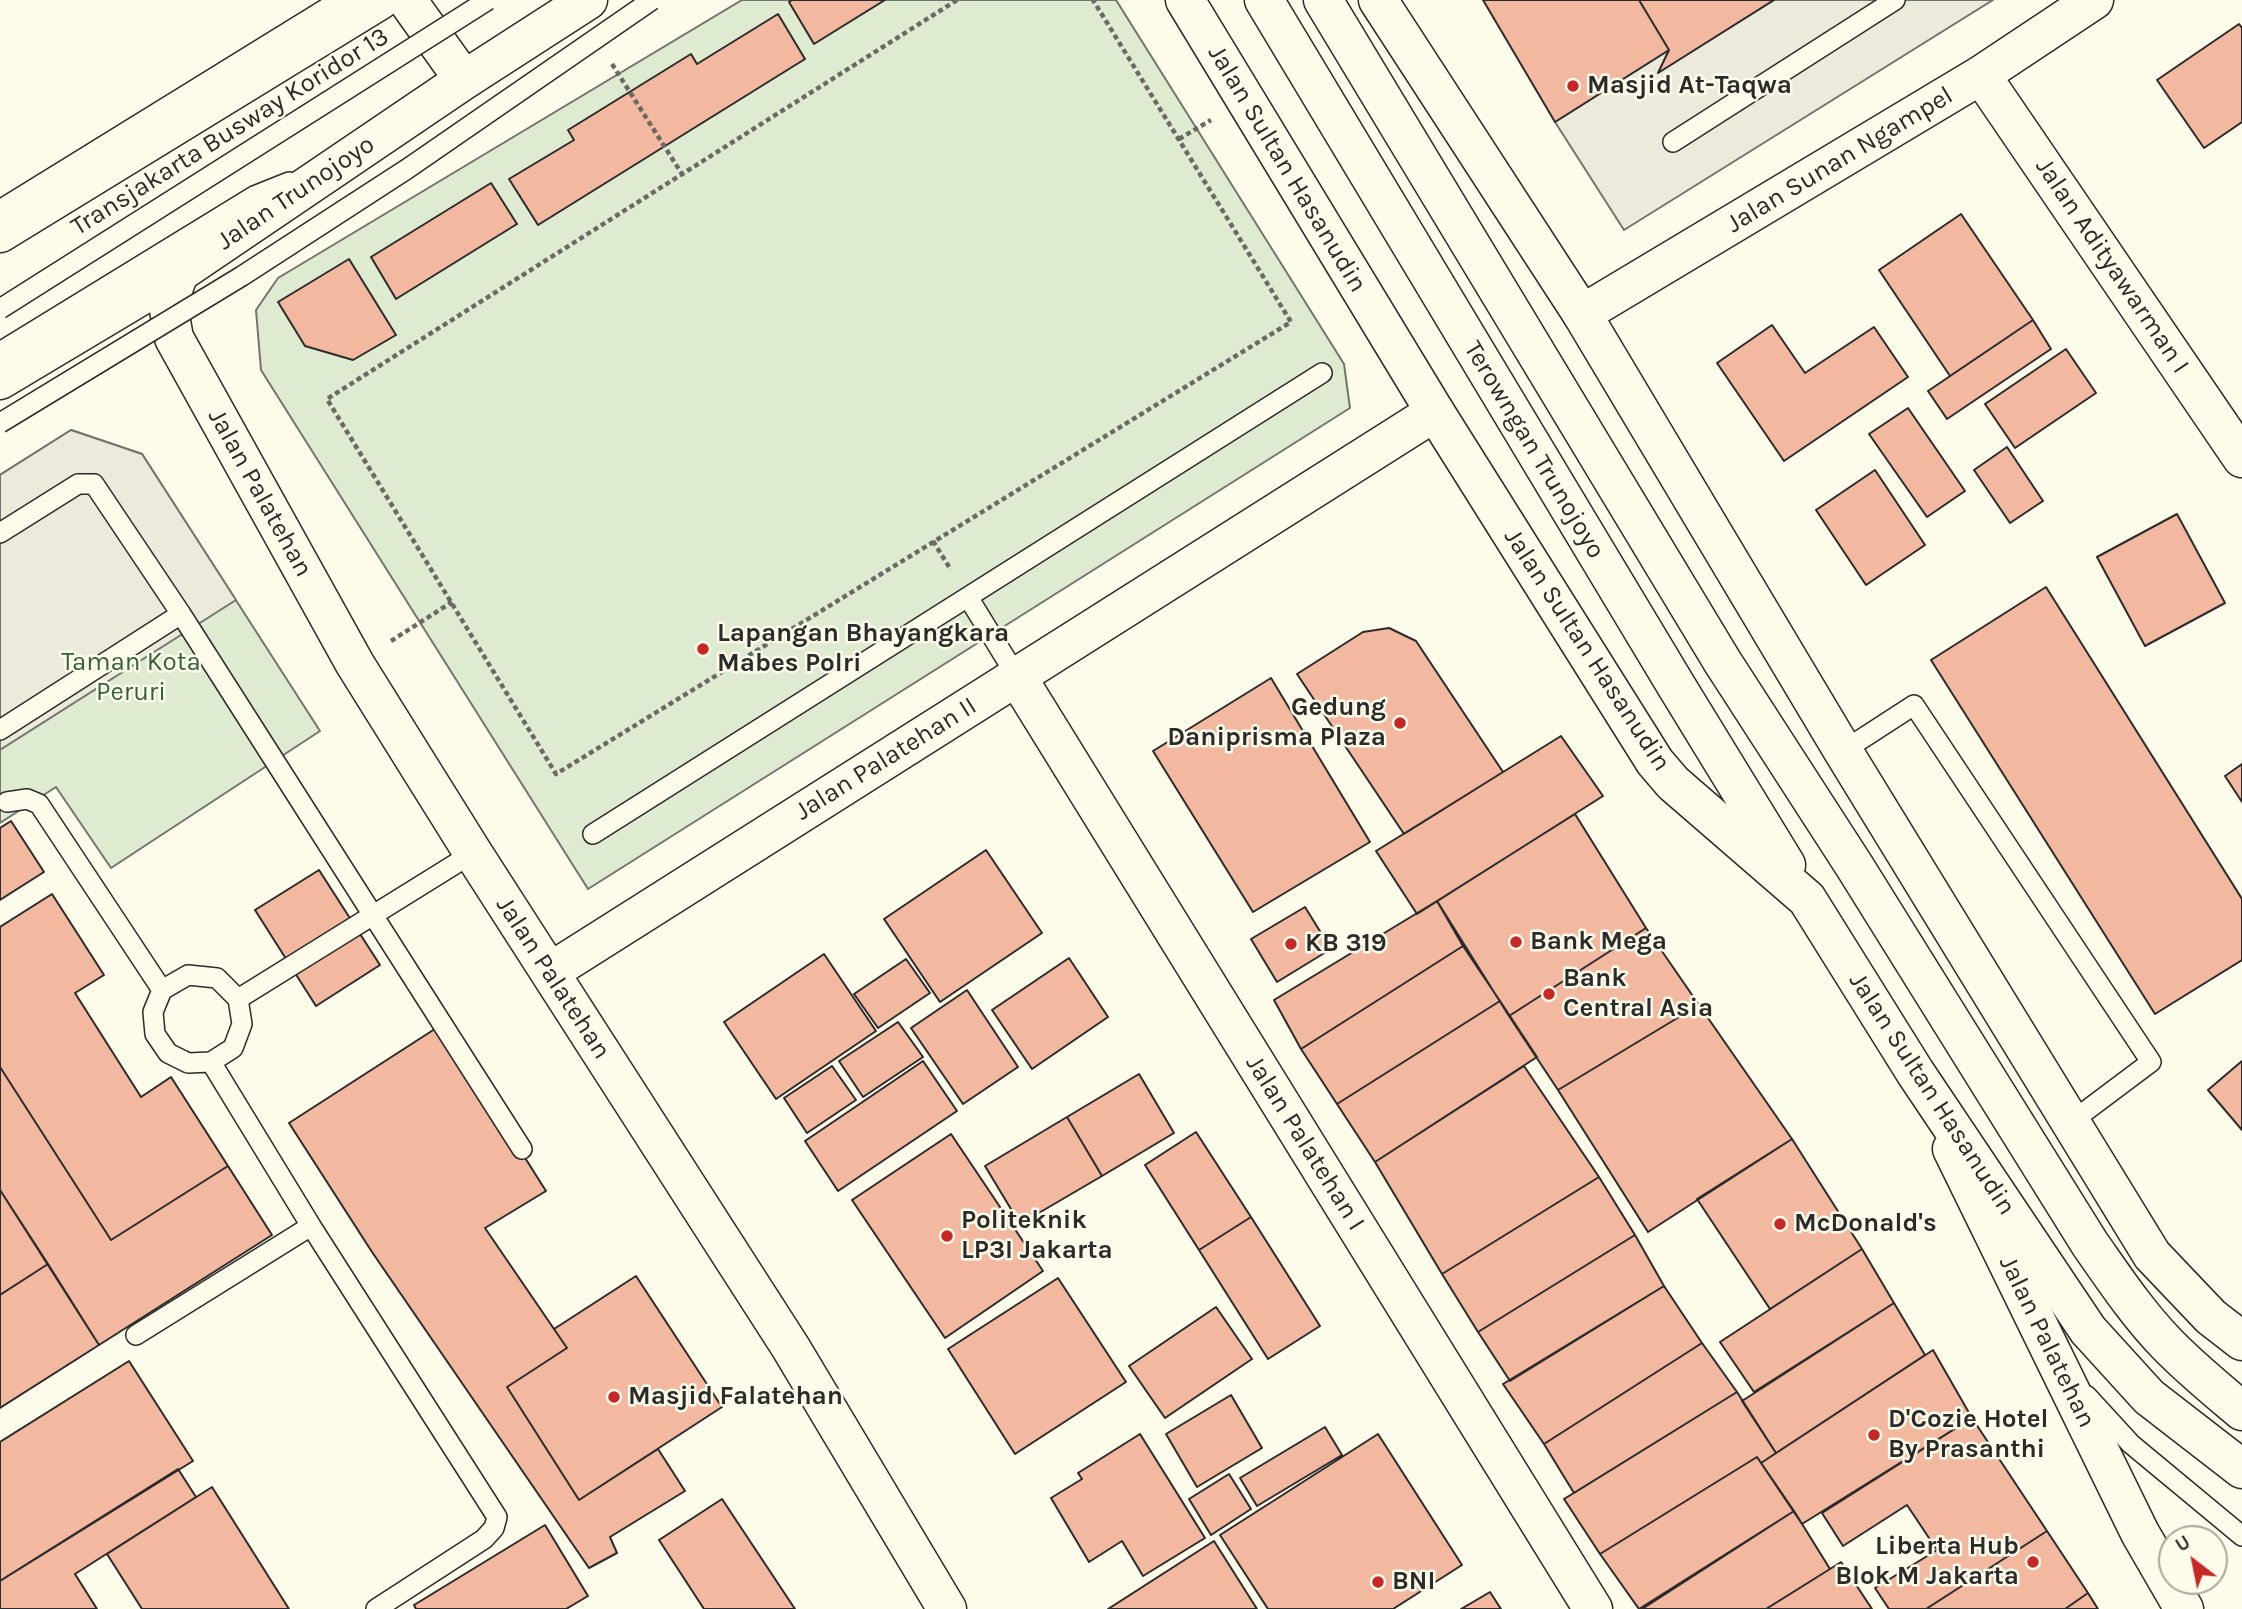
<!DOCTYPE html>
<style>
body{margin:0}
#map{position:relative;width:2242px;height:1609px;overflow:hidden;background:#fdfbea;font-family:Karla,sans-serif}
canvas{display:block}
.north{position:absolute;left:2158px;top:1525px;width:70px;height:70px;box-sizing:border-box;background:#fdfbea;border:2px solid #a9a89e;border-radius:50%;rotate:328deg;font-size:19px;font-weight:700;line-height:28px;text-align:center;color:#2b2b2b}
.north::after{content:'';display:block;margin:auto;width:24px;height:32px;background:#c62828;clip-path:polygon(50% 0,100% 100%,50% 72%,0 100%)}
</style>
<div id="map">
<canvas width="2242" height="1609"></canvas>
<div class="north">U</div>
</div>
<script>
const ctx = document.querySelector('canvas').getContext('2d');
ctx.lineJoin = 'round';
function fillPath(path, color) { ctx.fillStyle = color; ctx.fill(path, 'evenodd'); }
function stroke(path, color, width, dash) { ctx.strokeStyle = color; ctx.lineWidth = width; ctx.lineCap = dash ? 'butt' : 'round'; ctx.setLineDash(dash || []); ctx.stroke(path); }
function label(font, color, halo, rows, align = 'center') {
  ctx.font = font + ' Karla,sans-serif'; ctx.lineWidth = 5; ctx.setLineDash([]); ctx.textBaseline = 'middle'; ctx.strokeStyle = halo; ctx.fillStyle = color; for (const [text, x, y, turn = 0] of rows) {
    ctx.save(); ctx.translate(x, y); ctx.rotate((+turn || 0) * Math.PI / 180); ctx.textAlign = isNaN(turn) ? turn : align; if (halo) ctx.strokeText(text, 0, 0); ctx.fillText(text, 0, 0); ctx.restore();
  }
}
const green = new Path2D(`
 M742,0H1116L1344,364L1350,408L588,889L261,370L256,310L278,278Z
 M71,430L142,454L320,731L111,868L56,787L0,823V475Z`);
const parking = new Path2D(`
 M1774,0H1993L1624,230L1555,122L1669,50L1659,72Z
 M71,430L142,454L236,600L0,750V475Z`);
const building = new Path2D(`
 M792,0H885L814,44L789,2Z
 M1483,0H1639L1669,50L1555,122Z
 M1639,0H1774L1658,73L1669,50Z
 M778,14L805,59L538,225L509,179L574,140L568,130L691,54L697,64Z
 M2239,24L2242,28V122L2204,148L2157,80Z
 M491,183L517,224L396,299L371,257Z
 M1961,214L2033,320L1950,376L1879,270Z
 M349,259L396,335L353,360L305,346L278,302Z
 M2033,320L2051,349L1947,419L1928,391Z
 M1772,325L1805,373L1874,327L1908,377L1784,461L1717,363Z
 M2066,349L2096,393L2015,448L1985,404Z
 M1908,408L1965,491L1927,517L1869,434Z
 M2007,447L2043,501L2010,523L1974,470Z
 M1875,470L1925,545L1866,585L1816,510Z
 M2177,514L2225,603L2145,646L2097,557Z
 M2046,587L2242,899V960L2155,1014L1931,660Z
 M1389,628L1416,641L1503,772L1404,834L1297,674L1363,632Z
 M1271,678L1370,842L1253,912L1153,751Z
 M1561,736L1603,796L1417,914L1376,851Z
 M2242,764V802L2225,776Z
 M1575,814L1646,928L1509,1016L1437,901Z
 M11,821L44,872L0,900V828Z
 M986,850L1042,933L940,1002L884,919Z
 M319,870L380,965L316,1006L255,910Z
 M52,894L104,975L75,993L141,1097L171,1077L228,1166L111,1240L0,1067V927Z
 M1437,901L1463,946L1301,1049L1274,1000Z
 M1305,907L1331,949L1277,982L1251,939Z
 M1646,928L1699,1005L1558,1090L1509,1016Z
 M1463,946L1500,1001L1337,1104L1301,1049Z
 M824,954L876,1031L776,1099L724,1022Z
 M1069,958L1108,1017L1032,1069L992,1010Z
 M906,959L930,993L878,1028L854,994Z
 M967,990L1018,1067L963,1104L911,1028Z
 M1500,1001L1537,1057L1375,1162L1337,1104Z
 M1699,1005L1792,1139L1648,1232L1558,1090Z
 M898,1022L923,1057L863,1097L839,1061Z
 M441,1025L546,1191L485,1228L567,1348L507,1387L579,1500L658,1449L685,1491L610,1537L617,1553L589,1568L372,1252L289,1123Z
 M923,1061L957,1111L838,1191L805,1141Z
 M2242,1061V1130L2208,1090Z
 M832,1066L856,1100L807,1133L784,1098Z
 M1524,1066L1599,1177L1442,1274L1375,1162Z
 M0,1067L111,1240L228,1166L272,1235L99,1345L0,1190Z
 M1139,1074L1174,1133L1102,1176L1067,1117Z
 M1067,1117L1102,1176L1020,1224L985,1166Z
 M1196,1132L1251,1217L1199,1250L1145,1165Z
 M951,1134L1043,1271L945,1338L852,1200Z
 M1792,1139L1862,1249L1770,1309L1697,1199Z
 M1599,1177L1635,1235L1478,1332L1442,1274Z
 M0,1190L48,1264L0,1295Z
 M1251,1217L1320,1326L1268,1359L1199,1250Z
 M1635,1235L1664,1286L1510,1381L1478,1332Z
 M1862,1249L1894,1303L1754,1392L1720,1342Z
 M48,1264L99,1345L0,1408V1295Z
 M636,1276L722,1407L579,1500L507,1387L567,1348L554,1329Z
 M1058,1278L1126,1382L1015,1454L948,1349Z
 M1664,1286L1702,1343L1544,1444L1503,1384Z
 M1894,1303L1925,1355L1776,1453L1742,1401Z
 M1216,1307L1252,1359L1165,1418L1129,1366Z
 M1702,1343L1737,1392L1574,1493L1544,1444Z
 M1933,1350L1972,1418L1802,1524L1761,1463Z
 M129,1361L193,1461L0,1581V1442Z
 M1737,1392L1776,1453L1761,1463L1757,1457L1600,1554L1564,1499Z
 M1231,1395L1262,1448L1197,1487L1166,1434Z
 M1972,1418L2047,1531L1926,1609H1889L1875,1588L1937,1550L1907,1505L1843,1546L1822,1513Z
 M1325,1427L1342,1455L1257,1506L1240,1478Z
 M1140,1434L1205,1538L1143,1576L1122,1541L1089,1562L1051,1498L1082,1479L1078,1473Z
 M1378,1434L1462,1565L1393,1609H1268L1220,1535Z
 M1757,1457L1794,1511L1639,1609L1600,1554Z
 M178,1469L196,1497L75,1574L97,1609H0V1581Z
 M1229,1474L1251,1509L1211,1535L1189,1499Z
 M212,1487L289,1609H142L107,1554Z
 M722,1499L795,1609H704L659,1540Z
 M1794,1511L1830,1569L1766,1609H1642Z
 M545,1525L588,1596L566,1609H416L414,1605Z
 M2047,1531L2088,1593L2065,1609H1926Z
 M1214,1541L1257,1609H1108Z
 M1841,1562L1872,1609H1766L1830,1569Z
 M1490,1592L1501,1609H1461Z
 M2088,1593L2098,1609H2065Z`);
const path = new Path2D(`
 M957,0L327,399L556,774L1291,322L1093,0
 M612,64L682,174
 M1179,139L1211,120
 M933,541L951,570
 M391,641L452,602`);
const lane = new Path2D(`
 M1673,142L1895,0
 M0,210L340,0
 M0,352L254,196L289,182
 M0,533L78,484H94L181,614L522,1149
 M968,597L1017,677
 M0,730L181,614
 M1843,751L1914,705L2151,1062L2071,1122
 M7,802L27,799L39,804L162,990
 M593,834L1322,373
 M188,975L217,978L238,999L242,1024L233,1048L211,1062L188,1063L168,1053L155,1034L153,1012L162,990Z
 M238,999L473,853
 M311,1226L497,1517L494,1528L484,1539L376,1609
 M136,1335L311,1226L211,1062
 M2087,1396L2131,1444L2242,1536`);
const street = new Path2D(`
 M1981,75L2242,458
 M179,273L168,304L174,338L355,664L473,853L791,1348L947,1609
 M1582,314L1981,75L2094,0
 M1017,677L1593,1609
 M550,972L1435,412
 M1952,1149L2140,1533L2184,1609`);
const primary = new Path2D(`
 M407,0L464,80
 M1185,0L1435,412L1655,762L1673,783L1807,899L1915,1072L2088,1330L2149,1397L2242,1469
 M1264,0L1677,687L1786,865
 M1323,0L1722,661L1855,867L2090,1244C2114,1278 2137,1313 2166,1343C2189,1367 2216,1389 2242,1411
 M1378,0L1582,314L1843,751L2152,1255L2211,1317L2242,1341
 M0,233L380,0
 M0,380L179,273L464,80L588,0`);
const laneBridge = new Path2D(`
 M0,309L488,0
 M0,423L242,276L407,169L652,0`);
const markers = [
 [1573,86,7,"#c62828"],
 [703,649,7,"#c62828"],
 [1400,723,7,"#c62828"],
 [1516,942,7,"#c62828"],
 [1291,944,7,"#c62828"],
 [1549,994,7,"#c62828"],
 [1780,1224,7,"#c62828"],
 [947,1236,7,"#c62828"],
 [614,1397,7,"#c62828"],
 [1874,1435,7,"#c62828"],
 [2033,1562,7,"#c62828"],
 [1378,1582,7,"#c62828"]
];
const poiNames = [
 ["Masjid At-Taqwa",1587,86],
 ["Lapangan Bhayangkara",717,634],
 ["Mabes Polri",717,664],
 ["Gedung",1386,708,"right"],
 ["Daniprisma Plaza",1386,738,"right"],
 ["Bank Mega",1530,942],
 ["KB 319",1305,944],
 ["Bank",1563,979],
 ["Central Asia",1563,1009],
 ["Politeknik",961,1221],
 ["LP3I Jakarta",961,1251],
 ["McDonald's",1794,1224],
 ["Masjid Falatehan",628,1397],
 ["D'Cozie Hotel",1888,1420],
 ["By Prasanthi",1888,1450],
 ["Liberta Hub",2019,1547,"right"],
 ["Blok M Jakarta",2019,1577,"right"],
 ["BNI",1392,1582]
];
const streetNames = [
 ["Transjakarta Busway Koridor 13",230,132,-32],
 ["Jalan Sunan Ngampel",1840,160,-31],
 ["Jalan Sultan Hasanudin",1287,169,59],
 ["Jalan Trunojoyo",296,193,-34],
 ["Jalan Adityawarman I",2112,266,56],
 ["Terowngan Trunojoyo",1534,450,59],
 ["Jalan Palatehan",260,493,61],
 ["Jalan Sultan Hasanudin",1587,650,57],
 ["Jalan Palatehan II",886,759,-32],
 ["Jalan Palatehan",553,978,57],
 ["Jalan Sultan Hasanudin",1932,1094,57],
 ["Jalan Palatehan I",1305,1143,58],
 ["Jalan Palatehan",2047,1342,64]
];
const parkNames = [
 ["Taman Kota",131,663],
 ["Peruri",131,693]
];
fillPath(green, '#deebd1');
stroke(green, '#74746e', 2);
fillPath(parking, '#eceadb');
stroke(parking, '#74746e', 2);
fillPath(building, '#f2b8a0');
stroke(building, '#2b2b2b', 2);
stroke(lane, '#2b2b2b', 22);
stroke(street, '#2b2b2b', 41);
stroke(primary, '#2b2b2b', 41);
stroke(path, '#6a6964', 4.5, [5, 3.5]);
stroke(lane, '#fdfbea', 19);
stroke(street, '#fdfbea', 38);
stroke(primary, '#fdfbea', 38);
stroke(laneBridge, '#2b2b2b', 22, []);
stroke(laneBridge, '#fdfbea', 19);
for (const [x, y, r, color] of markers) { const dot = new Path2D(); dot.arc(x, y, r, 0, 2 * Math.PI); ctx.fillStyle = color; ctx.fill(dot); stroke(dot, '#fdfbea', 2.5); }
label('bold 26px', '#2b2b2b', '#fdfbea', poiNames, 'left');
label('26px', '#2b2b2b', '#fdfbea', streetNames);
label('26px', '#34623c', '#fdfbea', parkNames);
</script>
